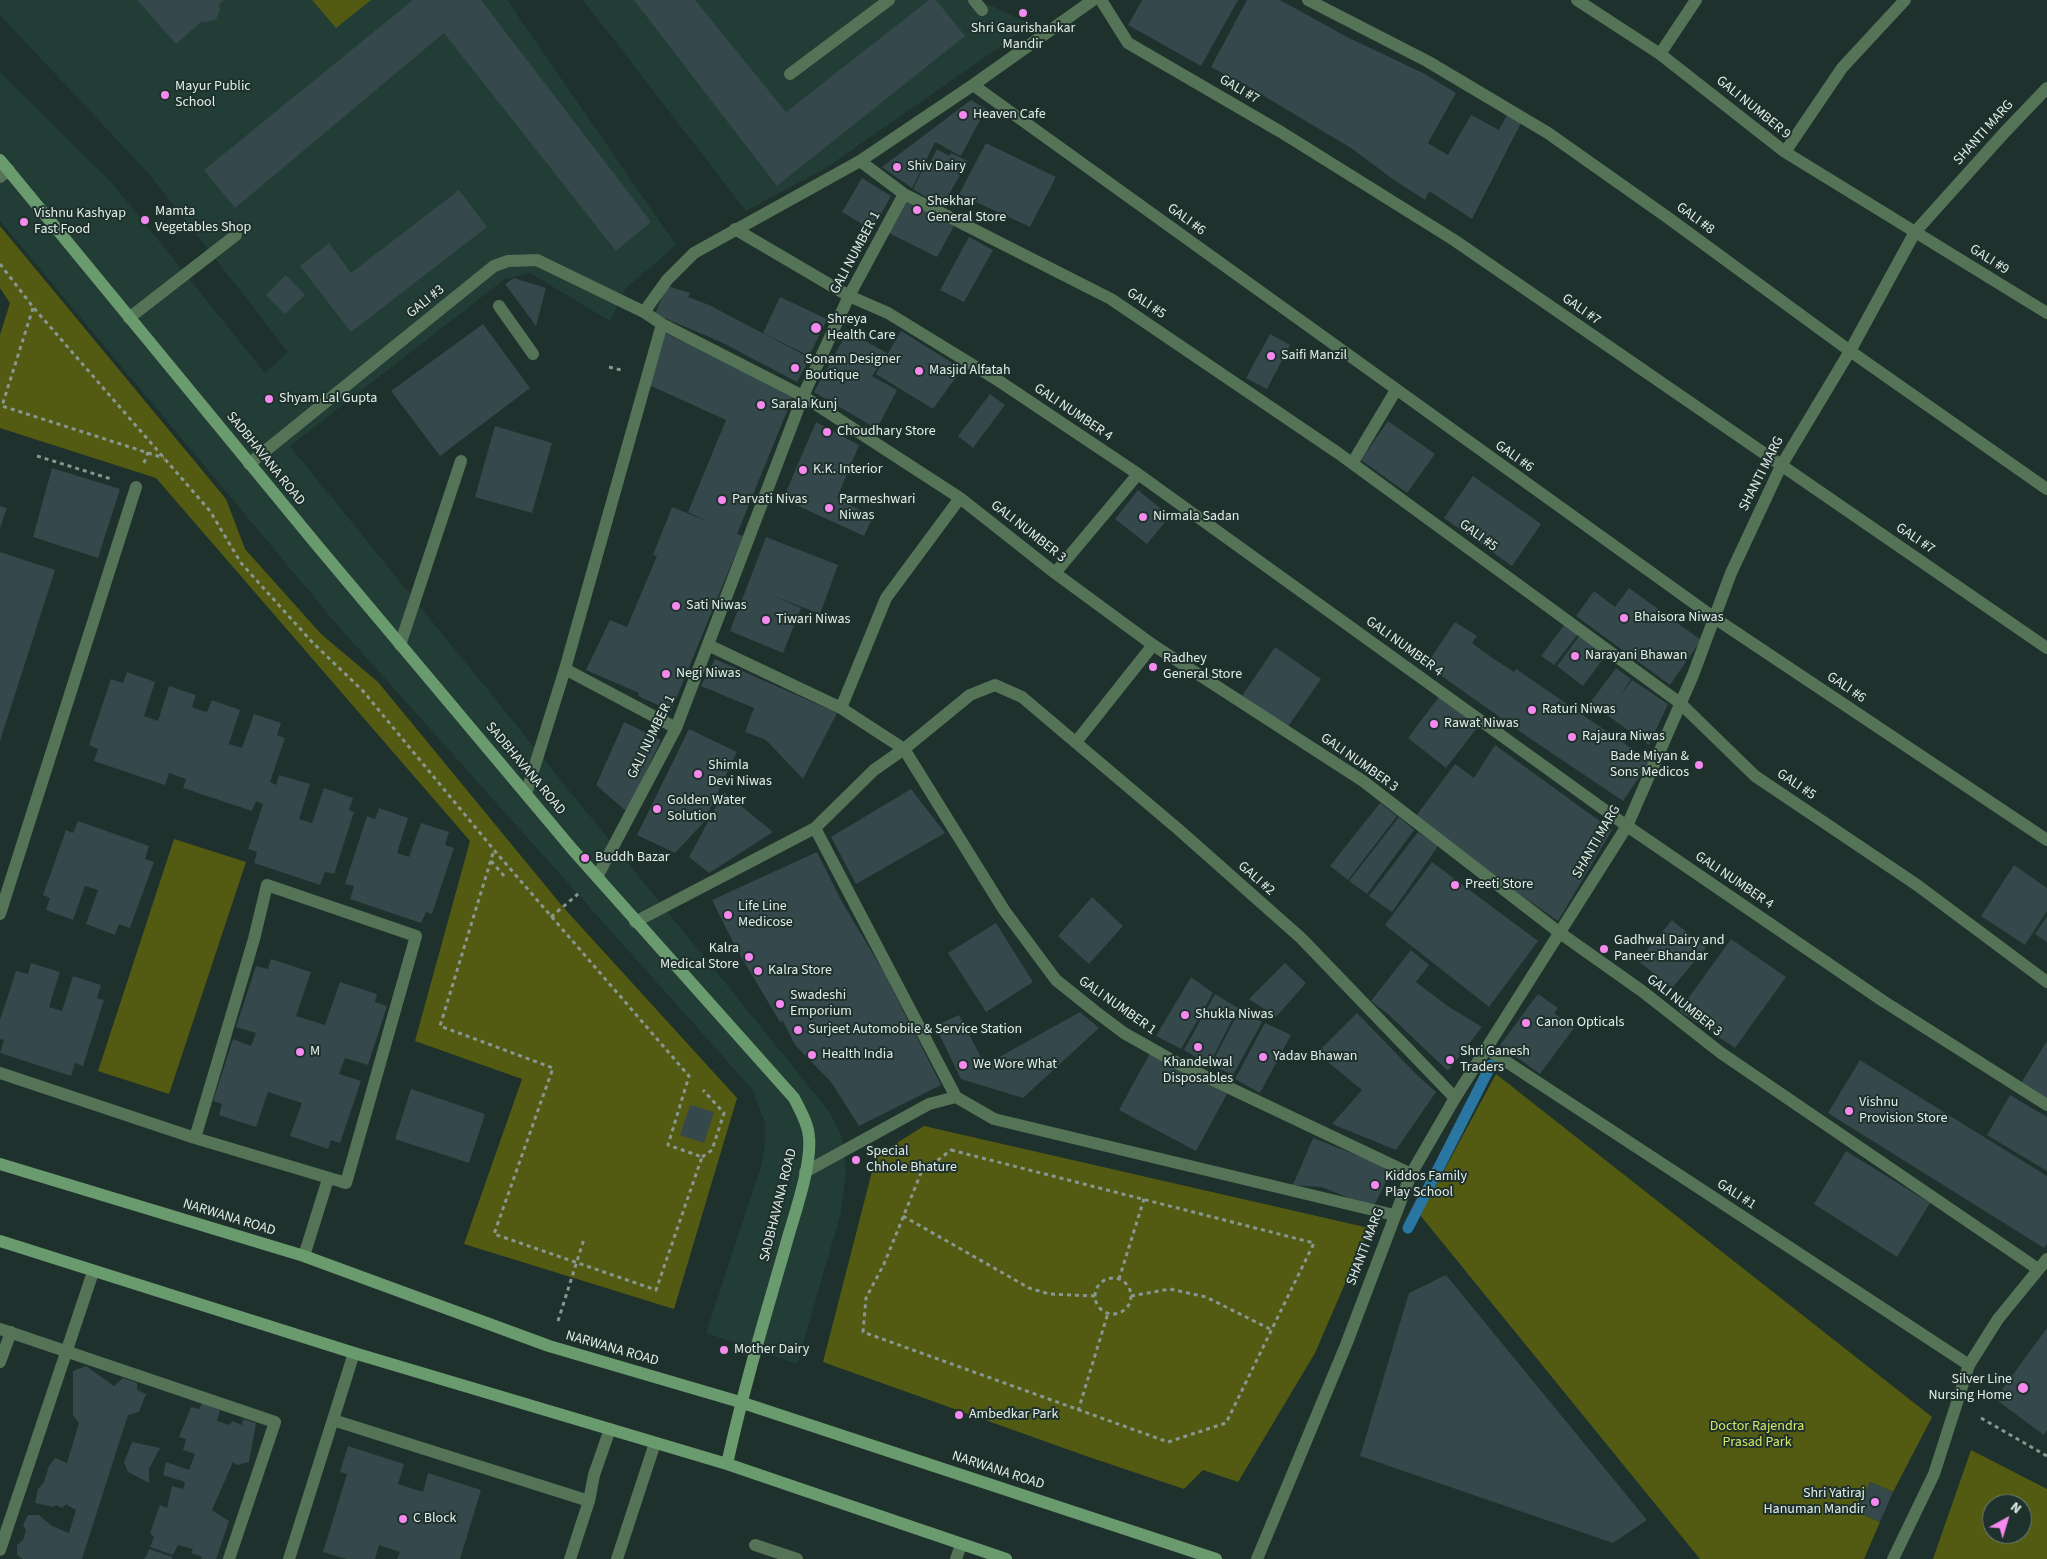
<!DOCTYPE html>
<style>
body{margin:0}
#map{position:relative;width:2047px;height:1559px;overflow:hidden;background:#1f312c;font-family:"Source Sans 3",sans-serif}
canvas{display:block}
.north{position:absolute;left:1982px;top:1494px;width:50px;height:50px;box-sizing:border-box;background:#1f312c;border:1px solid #6d7c78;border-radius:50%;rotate:39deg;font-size:14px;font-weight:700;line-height:20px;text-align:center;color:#e2ede9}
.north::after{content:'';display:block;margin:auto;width:18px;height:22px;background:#f589ef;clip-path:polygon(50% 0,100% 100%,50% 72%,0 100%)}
</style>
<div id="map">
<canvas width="2047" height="1559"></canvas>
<div class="north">N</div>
</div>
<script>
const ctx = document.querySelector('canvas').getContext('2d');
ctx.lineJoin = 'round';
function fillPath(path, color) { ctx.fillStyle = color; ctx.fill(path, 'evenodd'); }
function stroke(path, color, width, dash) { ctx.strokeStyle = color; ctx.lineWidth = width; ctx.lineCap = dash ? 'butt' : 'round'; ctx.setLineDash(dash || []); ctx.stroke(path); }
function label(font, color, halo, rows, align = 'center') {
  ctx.font = font + ' "Source Sans 3",sans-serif'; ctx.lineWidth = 4; ctx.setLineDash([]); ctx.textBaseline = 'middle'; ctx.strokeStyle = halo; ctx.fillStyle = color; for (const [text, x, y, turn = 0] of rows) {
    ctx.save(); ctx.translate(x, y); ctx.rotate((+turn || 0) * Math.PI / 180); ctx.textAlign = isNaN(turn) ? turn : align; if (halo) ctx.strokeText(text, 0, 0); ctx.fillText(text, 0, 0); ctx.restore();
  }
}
const built = new Path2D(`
 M0,0H507L676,245L626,288L610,321L530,273L505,279L290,446L829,1111L842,1137L846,1171L841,1213L797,1364L706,1333L761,1166L765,1145V1123L752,1089L339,627L0,221V72L113,184L265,373L288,352L150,175L0,15Z
 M583,0H980L1031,25L826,168L746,211Z`);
const green = new Path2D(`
 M312,0H371L336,28Z
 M0,226L226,499L245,549L321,634L378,682L563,907L737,1098L674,1309L464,1244L522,1079L415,1041L470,841L156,478L0,428V335L10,303L0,288Z
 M174,839L246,862L169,1094L98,1071Z
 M1496,1074L1932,1417L1893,1492L1870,1482L1858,1512L1880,1522L1864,1559H1700L1420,1215Z
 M924,1126L1369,1228L1315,1353L1238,1482L1203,1470L1184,1489L1086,1456L823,1362L876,1156Z
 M1971,1450L2047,1489V1559H1933ZM1992,1504H2022V1534H1992Z`);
const stream = new Path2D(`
 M1408,1228L1491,1065`);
const building = new Path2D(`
 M137,0H224L219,4L220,11L216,19L208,22H201L176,44Z
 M413,0H481L651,222L616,251L444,33L235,208L204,170Z
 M634,0H695L786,112L929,0H936L965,36L777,186Z
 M1142,0H1238L1201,66L1128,25Z
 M1247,0H1280L1349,38L1423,73L1456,93L1428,143L1448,155L1471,115L1499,130L1509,111L1522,121L1472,219L1429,191L1425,200L1394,180L1351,148L1244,84L1211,67Z
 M971,100L986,109L961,156L935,142L912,188L882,167Z
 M986,143L1056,177L1030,227L959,194Z
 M937,149L949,156L951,153L968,161L942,207L913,189L926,163L929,165Z
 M862,178L891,196L872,230L842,212Z
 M459,190L487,227L351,332L300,266L329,243L351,273Z
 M905,201L954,226L937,257L889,233Z
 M969,237L993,250L964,302L940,290Z
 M286,275L305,295L285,314L266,295Z
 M514,278L546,288L536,326L505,284Z
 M667,286L690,293L688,297L709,305L810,358L797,382L721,342L655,314Z
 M780,297L827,319L809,356L763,333Z
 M483,324L530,388L440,456L391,391Z
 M848,331L887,353L872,376L897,390L877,429L814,392Z
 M901,331L962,369L933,409L876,374Z
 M665,333L794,394L737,534L743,536L671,711L638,696L639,693L586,670L610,620L627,627L657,556L653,555L672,507L709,522L688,512L726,420L649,385Z
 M1270,334L1290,345L1267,389L1246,378Z
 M990,394L1005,405L973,448L958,436Z
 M1388,421L1435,454L1407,493L1361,460Z
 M816,422L859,445L837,498L873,517L864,536L783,499Z
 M495,426L552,443L532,513L475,497Z
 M52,468L120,489L98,558L33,537Z
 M1473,476L1541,524L1512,566L1444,518Z
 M1138,490L1170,516L1147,544L1115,519Z
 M0,506L7,508L0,528Z
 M766,537L838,565L820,614L771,595L801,608L783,653L730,631Z
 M0,552L55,570L0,741Z
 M1629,588L1701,640L1670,685L1576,616L1594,591L1615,607Z
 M1455,622L1477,636L1472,643L1494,659L1514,672L1516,669L1650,761L1623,801L1528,737L1426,665Z
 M1565,624L1578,634L1554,665L1541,656Z
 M1580,635L1606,655L1583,686L1557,666Z
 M1275,647L1321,679L1287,728L1242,696Z
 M715,659L837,713L803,779L766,740L745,732L754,708L701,686Z
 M1616,668L1631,679L1620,696L1632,680L1668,704L1649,745L1590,703Z
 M127,672L155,682L144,716L158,721L169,686L196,695L192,707L199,710L207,712L212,700L240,710L229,744L242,748L254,714L281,723L277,735L285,738L270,782L276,785L279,775L310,784L299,819L312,823L324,788L353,798L349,810L354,812L334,874L325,872L320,885L254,863L257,852L248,849L263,804L256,801L252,811L183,788L186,779L177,776L169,773L165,785L94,761L98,749L89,745L111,679L123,683Z
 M1441,694L1480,724L1446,768L1408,738Z
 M624,722L661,740L627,812L596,785Z
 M689,729L737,752L703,823L675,853L637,835Z
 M1495,745L1612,830L1558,921L1484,869L1416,816L1455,764L1474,778Z
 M911,789L945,833L856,884L831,837Z
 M724,792L773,832L709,873L689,857Z
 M1380,803L1397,816L1348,880L1330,866Z
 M379,808L408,818L397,853L409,857L421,823L449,832L445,845L454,848L432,914L426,912L421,923L350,899L354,886L345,884L367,816L375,819Z
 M1399,817L1414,830L1367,894L1349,881Z
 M78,821L149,846L145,859L154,862L130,928L119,924L115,935L86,924L98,890L85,886L73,920L46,910L50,898L43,895L66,830L73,833Z
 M1418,832L1438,846L1392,912L1369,896Z
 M817,852L841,900L883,971L941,1085L859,1126L831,1082L795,1045L783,1021L780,1022L737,950L712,900Z
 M1432,862L1538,941L1489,1007L1385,925Z
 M2014,865L2047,888V911L2025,945L1981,916Z
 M1092,897L1123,926L1089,964L1058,936Z
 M2047,916V942L2035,934Z
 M1672,920L1706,948L1672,988L1638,961Z
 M996,923L1033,982L986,1012L948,953Z
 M1731,939L1786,977L1735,1048L1679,1011Z
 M1411,950L1429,965L1416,982L1449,1007L1482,1027L1448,1071L1388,1014L1371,1001Z
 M271,959L311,972L296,1016L325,1025L340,982L377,994L375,1002L387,1006L368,1065L345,1058L339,1074L361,1081L340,1143L331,1140L328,1149L290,1136L302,1103L268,1092L256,1127L219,1115L222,1104L213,1101L233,1039L251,1046L256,1033L236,1027L256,966L268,969Z
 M31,963L60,972L49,1007L62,1011L73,976L101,985L97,998L104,1000L83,1066L75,1063L71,1076L0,1053L4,1040L0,1039V1020L16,971L28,974Z
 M1285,963L1306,983L1276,1017L1249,999Z
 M1191,977L1213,993L1181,1049L1156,1036Z
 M1215,994L1238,1008L1209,1065L1184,1050Z
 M1538,994L1558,1008L1554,1013L1574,1028L1540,1074L1500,1045Z
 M1240,1009L1262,1022L1233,1075L1211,1065Z
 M1080,1012L1099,1028L1023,1098L961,1079L935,1026L959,1015L985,1065Z
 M1357,1013L1417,1075L1436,1092L1396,1150L1332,1124L1362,1090L1317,1053Z
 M1265,1023L1291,1035L1260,1093L1235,1079Z
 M2047,1041V1100L2021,1083Z
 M1150,1053L1227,1094L1196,1151L1119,1110Z
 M1860,1060L2047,1176V1244L2044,1248L1828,1113Z
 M411,1089L485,1114L469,1163L395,1139Z
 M2010,1095L2047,1117V1171L1987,1135Z
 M690,1105L714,1112L704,1143L680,1135Z
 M1313,1138L1392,1169L1373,1208L1322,1187L1293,1185Z
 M1846,1151L1930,1203L1897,1257L1814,1204Z
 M1446,1275L1647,1520L1613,1543L1360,1456L1409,1293Z
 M2047,1328V1430L2044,1435L1995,1399Z
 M86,1366L114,1386L123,1378L137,1383V1390L146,1394L139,1412L128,1415L82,1559H23L17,1555V1545L23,1540L26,1530L23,1525L28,1515H39L52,1526L69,1533L76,1510L66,1504L62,1508L56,1505L53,1507L35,1503L38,1489L44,1482L49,1466L55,1458L67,1463L79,1423L73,1415V1371Z
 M202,1403L220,1410L217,1421L230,1425L232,1421L242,1425L243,1419L256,1423L249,1462L237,1465L233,1462L212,1510L229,1521L216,1559H201L202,1557L191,1553L193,1549L178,1545L173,1555L150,1547L154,1537L150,1533L160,1505L167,1508L172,1486L183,1489L185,1482L163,1475L166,1462L189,1470L195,1454L183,1450L186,1439L179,1437L191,1407L199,1409Z
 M132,1442L160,1448L149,1469V1483L128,1472L124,1462Z
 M348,1446L404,1464L398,1484L423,1492L428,1473L481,1490L460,1559H397L400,1552L379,1545L375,1559H346L323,1552L347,1474L340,1472Z
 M1870,1482L1893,1492L1880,1522L1858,1512Z
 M149,1549L172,1557V1559H143L146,1557Z`);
const path = new Path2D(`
 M0,264L33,307L210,511L241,563L312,642L363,691L494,850L689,1076L668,1145L702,1157L656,1290L494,1234L553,1068L440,1026L494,850
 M33,308L2,406L164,458
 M609,367L621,370
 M37,456L111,479
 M144,463L148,452
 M491,861L504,876
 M551,917L578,894
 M951,1150L1314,1243L1226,1423L1168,1442L863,1332L866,1298L884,1264L921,1173Z
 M702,1157L712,1150L724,1113L703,1090
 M903,1216L1029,1288L1049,1294L1095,1296
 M1095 1296a18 18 0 1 1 36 0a18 18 0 1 1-36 0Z
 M1119,1279L1144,1199
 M1131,1296L1170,1289L1206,1297L1272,1330
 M558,1321L584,1239
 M1078,1411L1108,1313
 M1981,1418L2047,1456`);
const lane = new Path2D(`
 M974,0L982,10
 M790,74L889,0
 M0,177L9,170
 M129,318L236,235
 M1076,742L1153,645
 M0,1329L275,1422L229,1559
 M0,1362L11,1332
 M333,1420L589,1501
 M755,1545L797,1559
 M0,1550L93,1272
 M289,1559L354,1353
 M570,1559L589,1501L594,1475L610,1429
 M617,1559L655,1443
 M956,1559L961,1545`);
const street = new Path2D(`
 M1101,0L1128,43L1281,132L1454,240L2047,648
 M1308,0L1427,61L1548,133L1667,217L1850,351L2047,489
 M1577,0L1660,54L1785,152L2047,313
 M1660,54L1696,0
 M973,85L1716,619L2047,840
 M1785,152L1842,68L1905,0
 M860,161L904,194L1111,299L1338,453L1680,703L1755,776L1917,885L2047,982
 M735,229L849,296L888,313L999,381L1138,474L1627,826L1883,1001L2047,1105
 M499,306L533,354
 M644,312L667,280L694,253L860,161L973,85L1093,0
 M1353,462L1396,390
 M249,464L494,266L508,261L537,260L644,312L662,324L803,396L960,498L1055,573L1153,645L1363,781L1560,933L1642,991L1721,1053L2038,1269
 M1055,573L1138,474
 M400,645L461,461
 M708,645L841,708L904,749L1004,910L1056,980L1096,1012L1124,1033L1179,1064L1411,1174
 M565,669L676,728
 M841,708L886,598L960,498
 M526,794L565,669L662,324
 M815,828L956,1097L994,1119L1394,1215
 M597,877L676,728L803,396L849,296L904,194
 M0,914L136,487
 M635,922L815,828L874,770L904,749L970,695L995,685L1022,697L1178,829L1301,938L1455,1098
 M1487,1049L1969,1365
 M0,1073L195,1138L346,1183L416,936L267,885L254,939L195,1138
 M805,1172L929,1104L956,1097
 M304,1256L328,1179
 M1257,1559L1346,1345L1411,1174L1455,1098L1627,826L1693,675L1731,573L1781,466L1850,351L1915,232L2004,133L2047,88
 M1893,1559L1934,1474L1969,1365L1998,1319L2047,1259`);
const secondary = new Path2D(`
 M0,160L316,544L573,850L794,1098C800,1110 808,1123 809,1137C812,1167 793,1218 785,1248C764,1320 743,1391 727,1464
 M0,1164L304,1256L549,1346L740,1402L1216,1559
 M0,1241L354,1353L727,1464L1006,1559`);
const markers = [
 [1023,13,5,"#f589ef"],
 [165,95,5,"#f589ef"],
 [963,115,5,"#f589ef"],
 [897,167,5,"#f589ef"],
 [917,210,5,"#f589ef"],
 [145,220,5,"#f589ef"],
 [24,222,5,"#f589ef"],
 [816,328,6,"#f589ef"],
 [1271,356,5,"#f589ef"],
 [795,368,5,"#f589ef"],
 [919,371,5,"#f589ef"],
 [269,399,5,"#f589ef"],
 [761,405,5,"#f589ef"],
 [827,432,5,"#f589ef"],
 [803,470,5,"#f589ef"],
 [722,500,5,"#f589ef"],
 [829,508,5,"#f589ef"],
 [1143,517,5,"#f589ef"],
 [676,606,5,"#f589ef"],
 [1624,618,5,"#f589ef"],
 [766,620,5,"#f589ef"],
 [1575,656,5,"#f589ef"],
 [1153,667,5,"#f589ef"],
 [666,674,5,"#f589ef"],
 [1532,710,5,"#f589ef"],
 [1434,724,5,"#f589ef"],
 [1572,737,5,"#f589ef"],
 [1699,765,5,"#f589ef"],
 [698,774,5,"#f589ef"],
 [657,809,5,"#f589ef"],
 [585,858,5,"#f589ef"],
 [1455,885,5,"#f589ef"],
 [728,915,5,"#f589ef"],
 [1604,949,5,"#f589ef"],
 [749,957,5,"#f589ef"],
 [758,971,5,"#f589ef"],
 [780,1004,5,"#f589ef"],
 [1185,1015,5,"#f589ef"],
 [1526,1023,5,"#f589ef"],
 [798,1030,5,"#f589ef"],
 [1198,1047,5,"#f589ef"],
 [300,1052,5,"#f589ef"],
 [812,1055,5,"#f589ef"],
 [1263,1057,5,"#f589ef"],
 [1450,1060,5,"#f589ef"],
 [963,1065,5,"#f589ef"],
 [1849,1111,5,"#f589ef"],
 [856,1160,5,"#f589ef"],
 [1375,1185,5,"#f589ef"],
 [724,1350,5,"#f589ef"],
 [2023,1388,6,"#f589ef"],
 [959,1415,5,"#f589ef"],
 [1875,1502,5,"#f589ef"],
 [403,1519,5,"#f589ef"]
];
const poiNames = [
 ["Shri Gaurishankar",1023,29,"center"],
 ["Mandir",1023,45,"center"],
 ["Mayur Public",175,87],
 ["School",175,103],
 ["Heaven Cafe",973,115],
 ["Shiv Dairy",907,167],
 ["Shekhar",927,202],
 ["General Store",927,218],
 ["Mamta",155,212],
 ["Vegetables Shop",155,228],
 ["Vishnu Kashyap",34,214],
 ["Fast Food",34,230],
 ["Shreya",827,320],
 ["Health Care",827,336],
 ["Saifi Manzil",1281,356],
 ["Sonam Designer",805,360],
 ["Boutique",805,376],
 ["Masjid Alfatah",929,371],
 ["Shyam Lal Gupta",279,399],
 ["Sarala Kunj",771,405],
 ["Choudhary Store",837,432],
 ["K.K. Interior",813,470],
 ["Parvati Nivas",732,500],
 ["Parmeshwari",839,500],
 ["Niwas",839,516],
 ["Nirmala Sadan",1153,517],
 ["Sati Niwas",686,606],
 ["Bhaisora Niwas",1634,618],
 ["Tiwari Niwas",776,620],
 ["Narayani Bhawan",1585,656],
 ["Radhey",1163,659],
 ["General Store",1163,675],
 ["Negi Niwas",676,674],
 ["Raturi Niwas",1542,710],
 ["Rawat Niwas",1444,724],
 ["Rajaura Niwas",1582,737],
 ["Bade Miyan &",1689,757,"right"],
 ["Sons Medicos",1689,773,"right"],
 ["Shimla",708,766],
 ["Devi Niwas",708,782],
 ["Golden Water",667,801],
 ["Solution",667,817],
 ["Buddh Bazar",595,858],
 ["Preeti Store",1465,885],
 ["Life Line",738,907],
 ["Medicose",738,923],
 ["Gadhwal Dairy and",1614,941],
 ["Paneer Bhandar",1614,957],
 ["Kalra",739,949,"right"],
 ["Medical Store",739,965,"right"],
 ["Kalra Store",768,971],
 ["Swadeshi",790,996],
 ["Emporium",790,1012],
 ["Shukla Niwas",1195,1015],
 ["Canon Opticals",1536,1023],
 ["Surjeet Automobile & Service Station",808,1030],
 ["M",310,1052],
 ["Shri Ganesh",1460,1052],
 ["Traders",1460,1068],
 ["Health India",822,1055],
 ["Yadav Bhawan",1273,1057],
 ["Khandelwal",1198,1063,"center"],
 ["Disposables",1198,1079,"center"],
 ["We Wore What",973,1065],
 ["Vishnu",1859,1103],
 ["Provision Store",1859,1119],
 ["Special",866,1152],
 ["Chhole Bhature",866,1168],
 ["Kiddos Family",1385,1177],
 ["Play School",1385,1193],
 ["Mother Dairy",734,1350],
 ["Silver Line",2012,1380,"right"],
 ["Nursing Home",2012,1396,"right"],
 ["Ambedkar Park",969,1415],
 ["Shri Yatiraj",1865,1494,"right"],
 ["Hanuman Mandir",1865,1510,"right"],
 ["C Block",413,1519]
];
const streetNames = [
 ["GALI #7",1239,90,30],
 ["GALI NUMBER 9",1753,108,39],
 ["SHANTI MARG",1984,133,-48],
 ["GALI #8",1695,219,36],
 ["GALI #6",1186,220,36],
 ["GALI NUMBER 1",856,253,-62],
 ["GALI #9",1989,260,32],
 ["GALI #3",426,302,-39],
 ["GALI #5",1146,304,34],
 ["GALI #7",1581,310,35],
 ["GALI NUMBER 4",1073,413,34],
 ["GALI #6",1514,457,35],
 ["SADBHAVANA ROAD",265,459,51],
 ["SHANTI MARG",1762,474,-63],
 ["GALI NUMBER 3",1028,532,38],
 ["GALI #5",1478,536,36],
 ["GALI #7",1915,539,34],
 ["GALI NUMBER 4",1404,647,36],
 ["GALI #6",1846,688,34],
 ["GALI NUMBER 1",652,737,-64],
 ["GALI NUMBER 3",1359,763,35],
 ["SADBHAVANA ROAD",525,769,50],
 ["GALI #5",1796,785,34],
 ["SHANTI MARG",1597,842,-60],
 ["GALI #2",1256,879,41],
 ["GALI NUMBER 4",1734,881,34],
 ["GALI NUMBER 1",1117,1006,35],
 ["GALI NUMBER 3",1684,1006,38],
 ["GALI #1",1736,1195,33],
 ["SADBHAVANA ROAD",779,1205,-76],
 ["NARWANA ROAD",229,1218,17],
 ["SHANTI MARG",1366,1247,-69],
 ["NARWANA ROAD",612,1349,16],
 ["NARWANA ROAD",998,1471,18]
];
const parkNames = [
 ["Doctor Rajendra",1757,1427],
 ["Prasad Park",1757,1443]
];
fillPath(built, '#223c36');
fillPath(green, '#535b12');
stroke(stream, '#2976a2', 11);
fillPath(building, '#35484b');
stroke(path, '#899792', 3, [4, 4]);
stroke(lane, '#557457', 12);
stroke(street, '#557457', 12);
stroke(secondary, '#6a9b6e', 12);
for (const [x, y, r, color] of markers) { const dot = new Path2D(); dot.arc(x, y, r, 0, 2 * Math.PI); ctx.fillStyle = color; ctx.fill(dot); stroke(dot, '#1f312c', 2); }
label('14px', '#e2ede9', '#1f312c', poiNames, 'left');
label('14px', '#e2ede9', '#1f312c', streetNames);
label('14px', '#d6e765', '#1f312c', parkNames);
</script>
